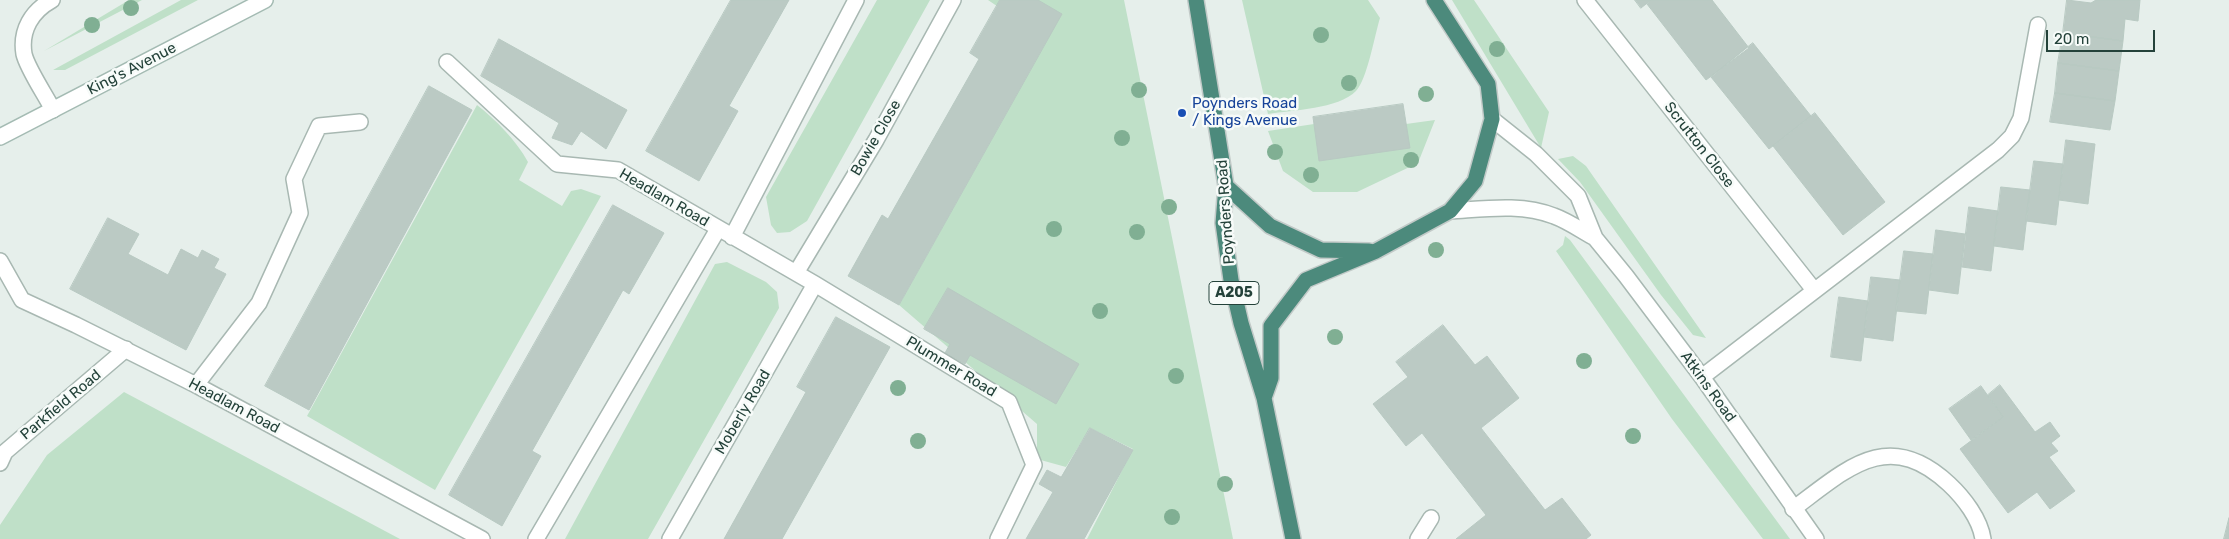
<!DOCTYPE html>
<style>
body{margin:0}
#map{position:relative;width:2229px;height:539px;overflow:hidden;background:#e6efeb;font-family:Rubik,sans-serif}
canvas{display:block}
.scale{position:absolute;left:2046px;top:30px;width:109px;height:22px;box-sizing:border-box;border:2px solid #24423a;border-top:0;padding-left:6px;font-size:15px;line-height:18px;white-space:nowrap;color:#24423a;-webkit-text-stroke:4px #f7fbf9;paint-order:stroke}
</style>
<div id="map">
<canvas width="2229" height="539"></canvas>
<div class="scale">20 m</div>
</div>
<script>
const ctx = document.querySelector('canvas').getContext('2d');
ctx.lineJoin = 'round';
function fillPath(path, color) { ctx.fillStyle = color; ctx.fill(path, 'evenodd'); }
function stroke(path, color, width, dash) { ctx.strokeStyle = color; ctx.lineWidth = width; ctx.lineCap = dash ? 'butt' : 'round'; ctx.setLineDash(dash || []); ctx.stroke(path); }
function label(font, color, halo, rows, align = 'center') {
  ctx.font = font + ' Rubik,sans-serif'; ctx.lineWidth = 5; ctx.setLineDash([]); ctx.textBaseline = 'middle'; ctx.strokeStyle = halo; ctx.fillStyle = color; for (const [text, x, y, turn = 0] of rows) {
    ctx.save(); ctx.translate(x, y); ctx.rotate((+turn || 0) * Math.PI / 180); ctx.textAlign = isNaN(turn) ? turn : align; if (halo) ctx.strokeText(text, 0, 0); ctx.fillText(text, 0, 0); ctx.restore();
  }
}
const green = new Path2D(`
 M129,0H142L44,51Z
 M181,0H198L65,70H53Z
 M877,0H930L807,221L790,232L777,233L771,225L766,197Z
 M988,0H1124L1233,539H1087L1133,449L1090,428L1066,467L1037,459V424L899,305L1047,40Z
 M1242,0H1368L1380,18C1375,34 1367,80 1356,91C1338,109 1293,110 1268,114Z
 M1452,0H1474L1549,112L1541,148Z
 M477,105C496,120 516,140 528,162L519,180L562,206L571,191L581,189L601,196L435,490L307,416Z
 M1435,120L1418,163L1357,192H1313L1283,171L1268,131L1314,124H1406Z
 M1573,156L1586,166L1706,338L1693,335L1661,295L1580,182L1558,159Z
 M1565,236L1570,240L1790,539H1763L1672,419L1556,251L1563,245Z
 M727,262L766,282L777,292L779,308L648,539H565L715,264Z
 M124,392L400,539H0V525L47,455Z`);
const building = new Path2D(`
 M731,0H789L729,106L738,111L699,181L646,151Z
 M1000,0H1038L1062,14L899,305L848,276L882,215L888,219L979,59L970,53Z
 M1635,0H1651L1641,8Z
 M1651,0H1712L1749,48L1706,80L1647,4Z
 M2067,0L2091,3L2096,0H2140L2138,21L2125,19L2123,41L2063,33Z
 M2063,33L2123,41L2119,71L2058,63Z
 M499,39L627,110L606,149L581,131L572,145L552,138L559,123L481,76Z
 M1753,43L1811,116L1769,149L1711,77Z
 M2058,63L2119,71L2115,101L2055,93Z
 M429,86L472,110L309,410L265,386Z
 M2055,93L2115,101L2110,130L2050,122Z
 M1403,104L1410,148L1319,161L1313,117Z
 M1815,113L1885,202L1843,235L1773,146Z
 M2066,140L2095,144L2088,204L2059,200Z
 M2034,161L2063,164L2056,225L2026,221Z
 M2001,187L2030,190L2023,250L1994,246Z
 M613,205L664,233L629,294L623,290L532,451L541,456L502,526L449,495Z
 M1969,207L1998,211L1991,271L1962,267Z
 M108,218L139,234L128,254L168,275L181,249L198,258L202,250L219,259L214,268L226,274L186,350L70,289Z
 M1936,230L1965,234L1958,294L1929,290Z
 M1904,251L1933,254L1926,314L1896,311Z
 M1871,277L1900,280L1893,341L1864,337Z
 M948,288L1079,364L1056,404L970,355L965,364L945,353L950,344L924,329Z
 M1839,297L1868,301L1861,361L1831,357Z
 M836,317L890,347L782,539H724L806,392L797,387Z
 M1443,325L1475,365L1487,356L1519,398L1481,428L1545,510L1562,498L1591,535L1586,539H1456L1486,515L1422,433L1406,446L1373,404L1408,377L1396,362Z
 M2000,385L2035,432L2050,422L2060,436L2051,443L2058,451L2049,457L2075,491L2050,509L2037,492L2008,513L1960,449L2003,417L1988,395Z
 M1981,386L2003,417L1971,440L1949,409Z
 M1090,428L1133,450L1084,539H1026L1053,492L1039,484L1047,470L1061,477Z
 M2229,518V539H2224Z`);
const service = new Path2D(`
 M1793,509C1847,469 1888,427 1949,484C1964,498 1980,519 1983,539`);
const minor = new Path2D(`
 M52,0C32,11 20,30 24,54C27,68 46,96 53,110
 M1585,0L1814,290
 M447,62L557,164L618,170L815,284L1009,402L1034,465L998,539
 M1492,119L1536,154L1578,196L1595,238L1626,276L1702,377L1816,539
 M1450,211C1484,209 1521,203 1554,216C1568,221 1582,231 1595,238
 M732,237L856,0
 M0,261L22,300L76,325L196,385L482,539
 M796,273L876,140L953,0
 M1702,377L1998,150L2012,136L2021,118L2038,25
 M196,385L259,303L300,213L294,179L319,126L360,122
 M0,463L5,452L126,349
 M536,539L718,229
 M670,539L815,284
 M1418,539L1431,518`);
const secondary = new Path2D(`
 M0,137L265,0`);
const trunk = new Path2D(`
 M1196,0L1226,186L1223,223L1231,280L1241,323L1264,398L1293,539
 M1226,186L1270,226L1321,250L1369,251
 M1264,398L1271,378V326L1306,280L1376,251L1450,211L1475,181L1492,119L1488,84L1434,0`);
const trees = [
 [131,8],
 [92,25],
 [1321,35],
 [1497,49],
 [1349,83],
 [1139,90],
 [1426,94],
 [1122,138],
 [1275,152],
 [1411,160],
 [1311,175],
 [1169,207],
 [1054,229],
 [1137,232],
 [1436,250],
 [1100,311],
 [1335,337],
 [1584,361],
 [1176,376],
 [898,388],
 [1633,436],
 [918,441],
 [1225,484],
 [1172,517]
];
const markers = [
 [1182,113,5,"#1a4fb4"]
];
const shields = [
 [1234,293,50]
];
const shieldNames = [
 ["A205",1234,293]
];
const streetNames = [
 ["King's Avenue",132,69,-27],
 ["Bowie Close",876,138,-60],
 ["Scrutton Close",1699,145,52],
 ["Headlam Road",664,198,30],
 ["Poynders Road",1226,212,-94],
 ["Plummer Road",951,367,31],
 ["Atkins Road",1708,387,54],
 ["Parkfield Road",61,405,-40],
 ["Headlam Road",234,406,28],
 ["Moberly Road",743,412,-60]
];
const transitNames = [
 ["Poynders Road",1192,104],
 ["/ Kings Avenue",1192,121]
];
fillPath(green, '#bfe0c8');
fillPath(building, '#bbcac4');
stroke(building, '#b8c9c2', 1);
stroke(service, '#a8b8b2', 18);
stroke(minor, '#a8b8b2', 18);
stroke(secondary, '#a4bbb3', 18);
stroke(trunk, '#c2cac8', 18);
stroke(service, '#fff', 15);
stroke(minor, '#fff', 15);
stroke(secondary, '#fff', 15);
stroke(trunk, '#4c8a7c', 15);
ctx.fillStyle = '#80af93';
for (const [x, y] of trees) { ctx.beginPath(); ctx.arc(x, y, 8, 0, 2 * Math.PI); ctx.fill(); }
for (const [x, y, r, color] of markers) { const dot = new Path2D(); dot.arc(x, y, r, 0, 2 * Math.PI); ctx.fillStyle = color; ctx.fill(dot); stroke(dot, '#f7fbf9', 2); }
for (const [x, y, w] of shields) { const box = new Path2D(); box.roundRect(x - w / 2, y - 11.5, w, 23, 4); ctx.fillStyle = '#f7fbf9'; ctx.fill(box); stroke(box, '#24423a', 1); }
label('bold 14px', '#24423a', null, shieldNames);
label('15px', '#24423a', '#f7fbf9', streetNames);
label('15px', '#164399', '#f7fbf9', transitNames, 'left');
</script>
